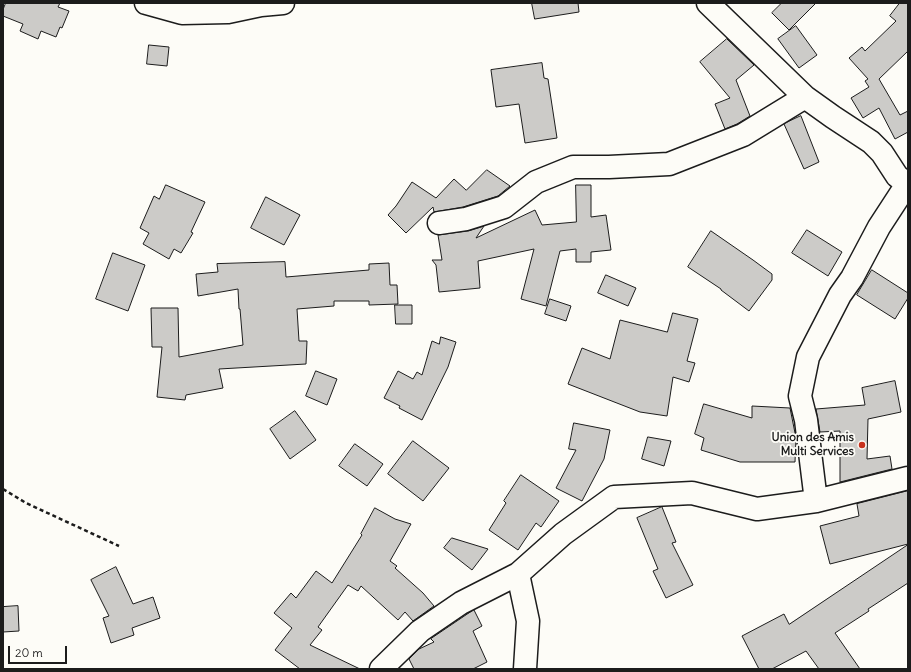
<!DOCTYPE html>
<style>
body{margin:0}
#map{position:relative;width:911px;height:672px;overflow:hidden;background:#fdfcf7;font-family:Delius,sans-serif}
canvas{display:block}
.frame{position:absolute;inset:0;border:4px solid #1c1c1c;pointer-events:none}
.scale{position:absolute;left:8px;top:646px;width:59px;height:18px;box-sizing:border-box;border:2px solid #1c1c1c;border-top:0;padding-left:5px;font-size:12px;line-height:14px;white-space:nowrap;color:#1c1c1c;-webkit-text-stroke:3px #fdfcf7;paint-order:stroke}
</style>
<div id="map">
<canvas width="911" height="672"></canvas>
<div class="frame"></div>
<div class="scale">20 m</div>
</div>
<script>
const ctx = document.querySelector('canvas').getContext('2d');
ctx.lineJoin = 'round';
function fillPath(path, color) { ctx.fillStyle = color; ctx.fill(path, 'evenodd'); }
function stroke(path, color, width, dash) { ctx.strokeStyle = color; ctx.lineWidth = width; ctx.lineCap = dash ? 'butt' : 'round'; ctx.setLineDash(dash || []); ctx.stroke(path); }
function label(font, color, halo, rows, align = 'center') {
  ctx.font = font + ' Delius,sans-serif'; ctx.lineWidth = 3.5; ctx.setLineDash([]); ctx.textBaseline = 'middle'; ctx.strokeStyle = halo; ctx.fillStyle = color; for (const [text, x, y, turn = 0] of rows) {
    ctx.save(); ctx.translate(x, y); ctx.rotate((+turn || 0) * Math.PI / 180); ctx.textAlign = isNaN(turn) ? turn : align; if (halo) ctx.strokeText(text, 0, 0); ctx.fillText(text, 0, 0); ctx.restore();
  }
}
const building = new Path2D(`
 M6,3H60L58,7L69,11L62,28L60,27L56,37L41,31L38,39L20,31L23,24L3,16V10Z
 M532,3H578L579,12L535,19Z
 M782,3H816L789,30L772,13Z
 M900,3H908V51L879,79L900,115L908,111V132L895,139L879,108L863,118L851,98L869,87L865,81L868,79L849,58L862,47L865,51L896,21L890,16Z
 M796,26L817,55L799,68L778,39Z
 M727,39L754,65L736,80L750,116L737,124L725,129L715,104L730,98L700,62Z
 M149,45L169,47L167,66L147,64Z
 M542,63L544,78L548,79L557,138L525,143L519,104L496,107L491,70Z
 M801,116L819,162L804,169L784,124Z
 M487,170L510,186L498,196L463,207L434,212L433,207L406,233L388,215L396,206L412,182L436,198L454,179L466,190Z
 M166,185L205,202L191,232L193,233L181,253L174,249L169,259L143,244L149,233L140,228L154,196L159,199Z
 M576,185H591V217L606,215L611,250L591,252V262H576V249L560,251L546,306L521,299L534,249L478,261L480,288L439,292L436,265L432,260H442L438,235L468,231L484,226L476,238L535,210L542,225L576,222Z
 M266,197L300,215L284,245L251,228Z
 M807,230L842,252L828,276L792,253Z
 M711,231L753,260L772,274V280L749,311L721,290V289L688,267Z
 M113,253L145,265L128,311L96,299Z
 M285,262L286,277L369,270V264L389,263L390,285H397L398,304L369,305V301H334V306L297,309L299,341H307L306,364L219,369L223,388L186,395L185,400L157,397L162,347H152L151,308H178L179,357L243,345L240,309H239L238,289L198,296L196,274L218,272L217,264Z
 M872,270L908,293V298L895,319L857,295Z
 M606,275L636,288L628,306L598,293Z
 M550,299L571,306L566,321L545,314Z
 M395,305H412V324H396Z
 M673,313L698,319L687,361L695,363L689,382L673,377L667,416L640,412L568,384L582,348L610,359L620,320L667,332Z
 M441,337L456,342L448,367L422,420L399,408L400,406L384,398L398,371L413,379L417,372L422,375L432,341L439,344Z
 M316,371L337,379L327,405L306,396Z
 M895,381L901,412L868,419L867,459L890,456L892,469L840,482V431L820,432L816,409L865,405L862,388Z
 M704,404L752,418V406L790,408L796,438L795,462H740L701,450L704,438L695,434Z
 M295,411L316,440L290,459L270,429Z
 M574,423L610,430L604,459L582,501L556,488L576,450L569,449Z
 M648,437L671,441L664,466L642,459Z
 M413,441L449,468L423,501L388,474Z
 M355,444L383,464L367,486L339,466Z
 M521,475L559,501L541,527L536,523L518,550L489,530L506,503L504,501Z
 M908,491V544L830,564L820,526L859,516L857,504Z
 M662,507L676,542L672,543L693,585L666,598L653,571L658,569L637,518Z
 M375,508L395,519L411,524L390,561L397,566L395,568L423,593L434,606L413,621L405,612L398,620L361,586L358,591L348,585L318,627L322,630L310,645L360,669H300L275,650L292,628L274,613L291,593L296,598L316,571L332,583L362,535L361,534Z
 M452,538L488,549L472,570L444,548Z
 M908,545V583L868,609L869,611L835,633L860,669H819L806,651L772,669H759L742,636L784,614L789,624Z
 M116,567L133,604L153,597L160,618L132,628L134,635L111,643L103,618L109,616L91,580Z
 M18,606L19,631L3,632V607Z
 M474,610L482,626L473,631L487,662L473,669H414L409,659L419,649L434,642L431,639Z`);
const path = new Path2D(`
 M3,489L26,503L119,546`);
const minor = new Path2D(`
 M146,3L182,13L228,12L261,5L283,3
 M708,3L805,97
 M439,223L466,219L504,207L536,182L573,167H609L669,164L743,135L805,97L833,117L871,142L882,153L897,176L907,184
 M816,501L806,420L800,396L808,357L840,295L852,278L879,227L907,184L908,185
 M518,574L528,621L525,669
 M381,669L420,631L461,603L518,574L563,534L614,497L692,493L757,509L816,501L908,478`);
const markers = [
 [862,445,4,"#c8321e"]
];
const poiNames = [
 ["Union des Amis",854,438],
 ["Multi Services",854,452]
];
fillPath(building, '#cccbc8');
stroke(building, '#1c1c1c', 1);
stroke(minor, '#1c1c1c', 25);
stroke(path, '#1c1c1c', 2.5, [4, 3]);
stroke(minor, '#fdfcf7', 22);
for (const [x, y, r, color] of markers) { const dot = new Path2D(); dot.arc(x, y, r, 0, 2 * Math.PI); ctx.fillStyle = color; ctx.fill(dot); stroke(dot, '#fdfcf7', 1.5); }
label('bold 12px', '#1c1c1c', '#fdfcf7', poiNames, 'right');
</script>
